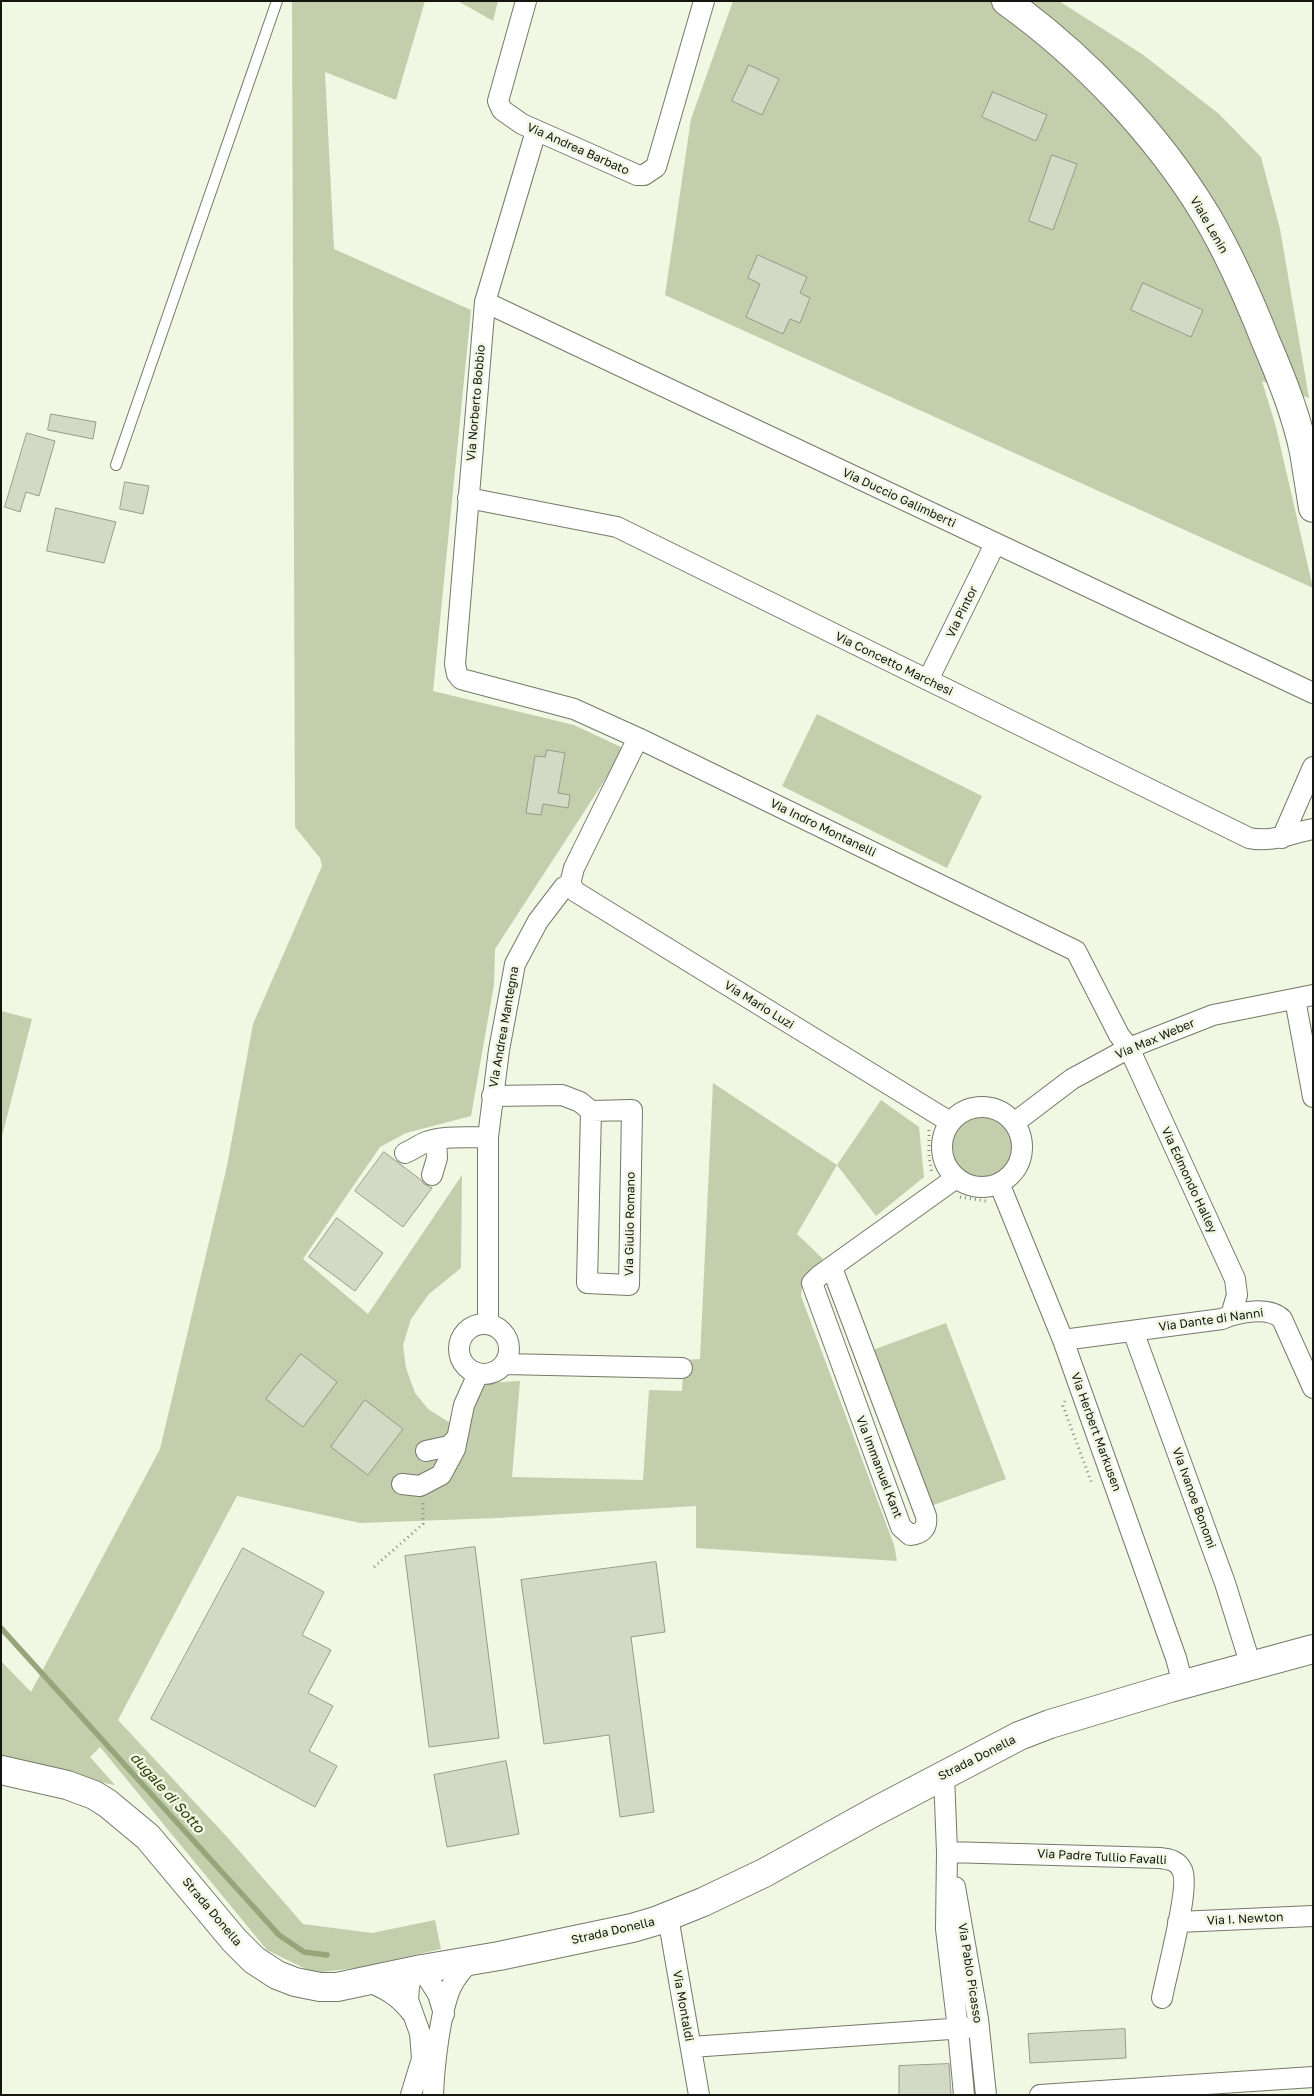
<!DOCTYPE html>
<style>
body{margin:0}
#map{position:relative;width:1314px;height:2096px;overflow:hidden;background:#f0f7e3;font-family:"Golos Text",sans-serif}
canvas{display:block}
.frame{position:absolute;inset:0;border:2px solid #13150e;pointer-events:none}
</style>
<div id="map">
<canvas width="1314" height="2096"></canvas>
<div class="frame"></div>
</div>
<script>
const ctx = document.querySelector('canvas').getContext('2d');
ctx.lineJoin = 'round';
function fillPath(path, color) { ctx.fillStyle = color; ctx.fill(path, 'evenodd'); }
function stroke(path, color, width, dash) { ctx.strokeStyle = color; ctx.lineWidth = width; ctx.lineCap = dash ? 'butt' : 'round'; ctx.setLineDash(dash || []); ctx.stroke(path); }
function label(font, color, halo, rows, align = 'center') {
  ctx.font = font + ' "Golos Text",sans-serif'; ctx.lineWidth = 5; ctx.setLineDash([]); ctx.textBaseline = 'middle'; ctx.strokeStyle = halo; ctx.fillStyle = color; for (const [text, x, y, turn = 0] of rows) {
    ctx.save(); ctx.translate(x, y); ctx.rotate((+turn || 0) * Math.PI / 180); ctx.textAlign = isNaN(turn) ? turn : align; if (halo) ctx.strokeText(text, 0, 0); ctx.fillText(text, 0, 0); ctx.restore();
  }
}
const green = new Path2D(`
 M292,1H425L396,100L325,72L334,249L471,310L433,691L574,725L625,749L495,949L494,985L471,1116L406,1133L380,1147L303,1259L368,1314L462,1175L461,1268L429,1294L411,1319L403,1345L406,1368L415,1393L428,1409L452,1424L466,1381L486,1383L520,1381L512,1477L643,1480L649,1390L682,1391L684,1360L700,1359L713,1083L837,1165L881,1100L919,1127L924,1177L876,1216L837,1165L797,1234L823,1259L803,1280L801,1296L894,1545L897,1561L696,1548V1506L498,1518L360,1523L237,1496L118,1720L228,1838L303,1924L372,1933L435,1920L441,1949L362,1967L314,1973L267,1950L100,1747L90,1757L115,1785L1,1763V1661L31,1692L160,1449L227,1166L253,1024L322,866L320,858L295,827Z
 M458,1H498L493,21Z
 M733,1H1059L1142,54L1219,114L1261,157L1280,229L1309,398L1262,381L1276,427L1313,588L665,295L691,119Z
 M817,714L982,796L947,868L782,786Z
 M1,1011L32,1019L1,1140Z
 M947 1145a34 34 0 1 1 68 0a34 34 0 1 1-68 0Z
 M946,1323L1006,1479L928,1507L870,1351Z`);
const stream = new Path2D(`
 M1,1628L279,1935L304,1952L327,1955`);
const building = new Path2D(`
 M749,65L779,79L762,115L732,101Z
 M993,92L1047,115L1036,141L982,117Z
 M1052,155L1077,164L1053,230L1029,221Z
 M758,255L807,277L800,293L810,298L800,323L790,319L783,334L746,317L760,284L748,278Z
 M1143,283L1203,310L1191,337L1131,310Z
 M51,414L96,422L93,439L48,430Z
 M27,433L55,441L39,496L26,492L20,512L5,507Z
 M125,482L149,486L143,514L120,509Z
 M56,508L116,522L104,563L47,551Z
 M547,750L565,753L558,793L570,795L568,808L543,804L541,815L526,813L535,756L545,757Z
 M384,1152L421,1180L424,1184L432,1188L403,1227L355,1191Z
 M337,1218L383,1253L355,1291L309,1257Z
 M301,1354L337,1382L303,1427L266,1399Z
 M365,1400L403,1429L368,1475L331,1447Z
 M475,1547L499,1738L429,1747L405,1556Z
 M243,1548L324,1592L302,1635L331,1650L308,1693L333,1706L309,1751L337,1766L315,1807L151,1719Z
 M656,1562L665,1632L631,1637L654,1812L620,1817L609,1735L544,1744L521,1580Z
 M506,1761L519,1834L447,1847L434,1775Z
 M1125,2029L1126,2058L1030,2063L1028,2034Z
 M949,2064L951,2095H899V2066Z`);
const path = new Path2D(`
 M929,1130V1157L932,1173
 M960,1197L986,1201
 M1065,1401L1063,1406L1092,1484
 M374,1567L423,1524V1502`);
const lane = new Path2D(`
 M116,465L277,1`);
const street = new Path2D(`
 M526,1L498,101L502,110L522,124L637,175H644L656,167L704,1
 M536,131L485,302L455,664L457,674L461,679L574,709L638,738L1076,951L1119,1035L1129,1048L1235,1279L1237,1295L1231,1315
 M485,302L1313,693
 M468,498L617,527L1249,838C1272,843 1291,833 1313,829
 M928,680L995,544
 M1282,838L1313,767
 M570,884L576,892L950,1122
 M1295,999L1313,1097
 M492,1096L562,1095L580,1102L591,1111L632,1110L629,1285L587,1283L591,1111
 M942 1147a40 40 0 1 1 80 0a40 40 0 1 1-80 0Z
 M1014,1123L1072,1079L1129,1048L1213,1015L1313,995
 M405,1153C412,1150 419,1145 426,1142C445,1135 468,1138 488,1137
 M432,1175L437,1158L436,1140
 M999,1183L1063,1340L1176,1658L1183,1684
 M832,1268L926,1516C928,1529 921,1534 910,1535L901,1527L812,1283L819,1276L956,1178
 M488,1323V1137L499,1050L515,964L538,921L564,887L570,884L574,868L638,738
 M459 1349a25 25 0 1 1 50 0a25 25 0 1 1-50 0Z
 M1133,1331L1225,1583L1251,1666
 M1063,1340L1222,1319C1238,1312 1269,1306 1282,1319L1313,1388
 M505,1364L682,1368
 M426,1451L449,1446L457,1438
 M402,1484L420,1486L441,1475L455,1449L464,1405L478,1374
 M944,1775L947,1852L946,1929L958,2029L964,2095
 M947,1852L1160,1858C1170,1859 1178,1861 1182,1870C1191,1886 1166,1975 1162,1998
 M955,1887L978,2019L986,2095
 M668,1917L699,2095
 M1178,1922L1313,1916
 M422,1969L438,1994L444,2014
 M365,1980C384,1988 398,1995 411,2012
 M691,2047L979,2027
 M411,2095L422,2059L420,2033L408,2000L409,1987L413,1970
 M433,2095C434,2067 440,2012 451,1987C456,1977 463,1968 472,1960
 M1040,2095L1313,2077`);
const secondary = new Path2D(`
 M1006,1C1083,56 1157,134 1206,215C1230,255 1249,299 1266,342C1281,377 1296,414 1304,452C1307,471 1310,490 1313,508
 M1,1770L67,1785L94,1795L107,1803L148,1837L234,1940L254,1960L277,1975L295,1982L320,1987H337L422,1969L499,1956L632,1928L656,1921L703,1902L764,1873L874,1812L1019,1736L1050,1724L1170,1688L1313,1649`);
const streetNames = [
 ["Via Andrea Barbato",578,149,24],
 ["Viale Lenin",1209,225,60],
 ["Via Norberto Bobbio",476,403,-85],
 ["Via Duccio Galimberti",899,498,25],
 ["Via Pintor",962,612,-64],
 ["Via Concetto Marchesi",894,664,26],
 ["Via Indro Montanelli",823,828,26],
 ["Via Mario Luzi",759,1005,32],
 ["Via Andrea Mantegna",504,1027,-80],
 ["Via Max Weber",1155,1039,-23],
 ["Via Edmondo Halley",1189,1180,65],
 ["Via Giulio Romano",630,1224,-89],
 ["Via Dante di Nanni",1211,1320,-8],
 ["Via Herbert Markusen",1096,1432,70],
 ["Via Immanuel Kant",879,1467,69],
 ["Via Ivanoe Bonomi",1194,1498,70],
 ["Strada Donella",977,1758,-27],
 ["Via Padre Tullio Favalli",1102,1857,3],
 ["Strada Donella",212,1912,50],
 ["Via I. Newton",1245,1919,-3],
 ["Strada Donella",613,1931,-13],
 ["Via Pablo Picasso",970,1973,81],
 ["Via Montaldi",683,2006,80]
];
const waterNames = [
 ["dugale di Sotto",167,1793,48]
];
fillPath(green, '#c2ceac');
stroke(stream, '#97a67a', 5.5);
fillPath(building, '#d2dac6');
stroke(building, '#959c89', 1);
stroke(lane, '#747a68', 12);
stroke(street, '#747a68', 22);
stroke(secondary, '#747a68', 30);
stroke(path, '#858a7c', 3, [1, 4]);
stroke(lane, '#fff', 10);
stroke(street, '#fff', 20);
stroke(secondary, '#fff', 28);
label('12px', '#13150e', '#f0f7e3', streetNames);
label('italic 14px', '#2c3a06', '#f0f7e3', waterNames);
</script>
